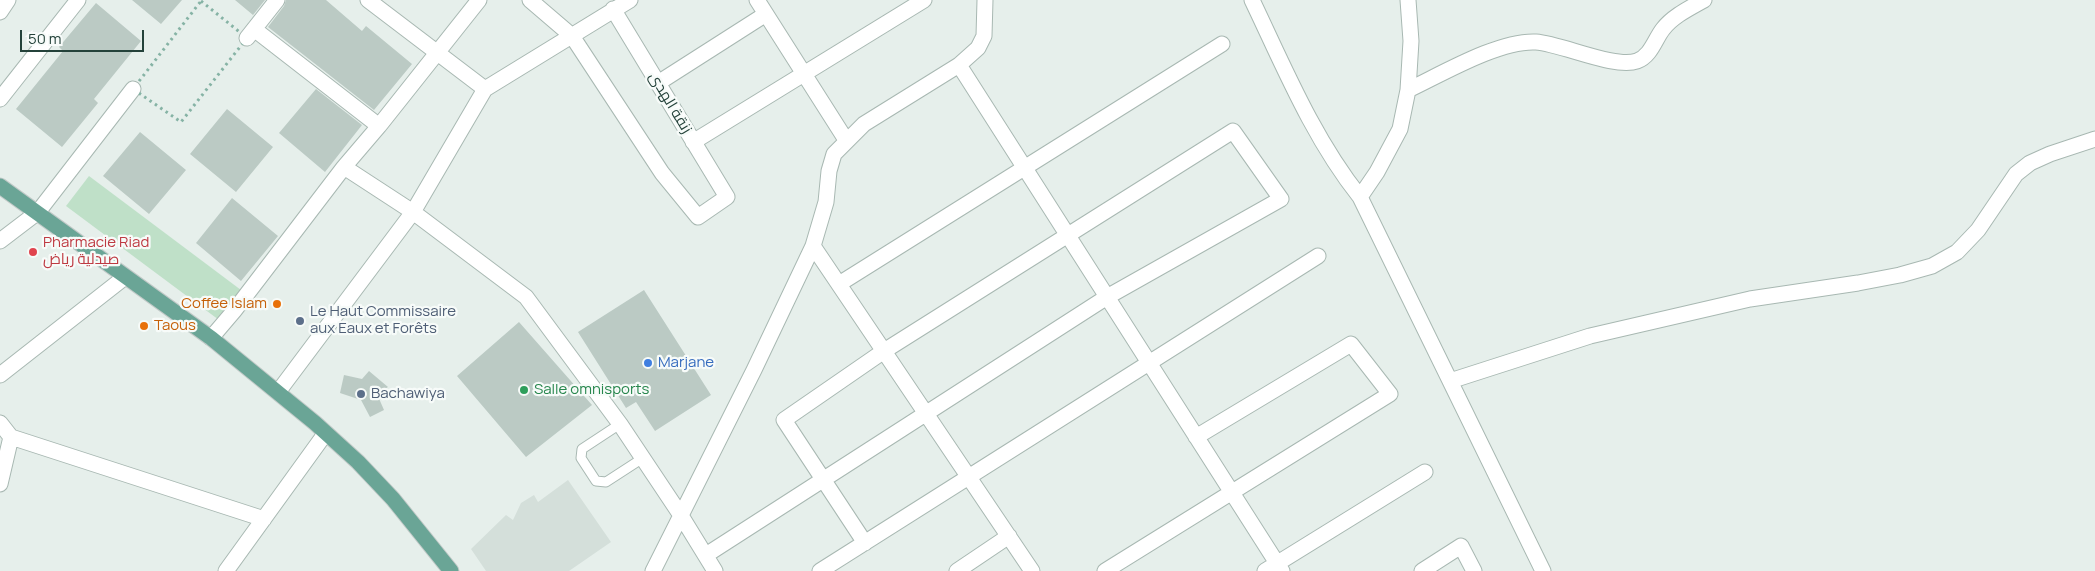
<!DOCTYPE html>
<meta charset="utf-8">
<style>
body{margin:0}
#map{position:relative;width:2095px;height:571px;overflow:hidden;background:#e6efeb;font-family:Manrope,sans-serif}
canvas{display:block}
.scale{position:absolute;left:20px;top:30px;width:124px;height:22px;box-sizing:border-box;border:2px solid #24423a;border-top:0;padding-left:6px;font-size:15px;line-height:18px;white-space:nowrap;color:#24423a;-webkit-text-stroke:4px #f7fbf9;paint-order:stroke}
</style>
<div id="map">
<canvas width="2095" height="571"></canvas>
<div class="scale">50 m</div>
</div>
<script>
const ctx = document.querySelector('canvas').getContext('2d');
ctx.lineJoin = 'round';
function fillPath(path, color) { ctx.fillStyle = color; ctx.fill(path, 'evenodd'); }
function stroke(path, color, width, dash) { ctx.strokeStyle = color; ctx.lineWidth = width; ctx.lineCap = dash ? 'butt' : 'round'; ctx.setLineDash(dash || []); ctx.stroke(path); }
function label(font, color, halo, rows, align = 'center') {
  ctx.font = font + ' Manrope,Cairo,sans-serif'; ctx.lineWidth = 4.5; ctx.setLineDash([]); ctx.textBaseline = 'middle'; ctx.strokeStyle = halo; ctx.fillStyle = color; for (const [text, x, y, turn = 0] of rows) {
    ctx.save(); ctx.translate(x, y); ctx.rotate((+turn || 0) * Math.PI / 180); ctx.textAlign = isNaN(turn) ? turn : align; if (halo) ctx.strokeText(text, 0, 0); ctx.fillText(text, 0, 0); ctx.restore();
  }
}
const built = new Path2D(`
 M568,480L611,542L569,571H486L471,549L506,515L513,520L521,503L534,495L538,502Z`);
const green = new Path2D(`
 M89,176L241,290L219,320L66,206Z`);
const building = new Path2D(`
 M132,0H182L161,24Z
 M235,0H265L253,15Z
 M286,0H326L362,31L366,26L412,64L374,110L268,27L284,6Z
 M96,3L141,41L94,99L98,103L62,147L16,109L63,51L59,47Z
 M316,89L362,125L325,172L279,133Z
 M227,109L273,147L236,192L190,154Z
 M140,132L186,170L149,214L103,176Z
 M232,198L278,236L241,281L196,243Z
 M644,290L711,395L655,431L636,402L626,408L578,332Z
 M519,322L592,405L526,457L457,376Z
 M369,371L388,387L377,394L384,410L370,417L361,400L340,393L344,375L362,379Z`);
const path = new Path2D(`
 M201,1L247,38L181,122L133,89Z`);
const service = new Path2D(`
 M620,424L582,449L581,458L596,481L606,482L643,458`);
const minor = new Path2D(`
 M368,0L485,89
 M530,0L572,36L662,173L698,217L727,197L613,9
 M757,0L846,140
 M1252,0C1284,67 1313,138 1360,197L1543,571
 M0,12L8,0
 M254,29L379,126
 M247,38L277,0
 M959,65L1282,571
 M658,83L766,14
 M1408,90C1442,74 1499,40 1536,42C1562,44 1615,69 1637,61C1651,56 1655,39 1663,29C1673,16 1690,8 1704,0
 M0,99L78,0
 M693,142L924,0
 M344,167L413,212L526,297L620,424L680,514L715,571
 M1360,197L1377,172L1400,129L1408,90L1411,41L1408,0
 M0,241L38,212L133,89
 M813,246L1032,571
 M839,284L1222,44
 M211,338L234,311L344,167L379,126L479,0
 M0,375L125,277
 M1450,381L1590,336L1750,299L1858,283L1900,275L1932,266L1957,252L1978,230L2016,174L2030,163L2050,154L2095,139
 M278,392L413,212L485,89L630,0
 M0,423L11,437L264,519
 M0,484L11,437
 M706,555L1107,297L1281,199L1233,131L884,351L784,420L865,543
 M226,571L325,434
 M653,571L754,370L813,246L826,202L829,171L834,154L864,124L959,65L978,48L984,36L985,0
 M820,571L1318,256
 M957,571L1009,536
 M1105,571L1390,394L1351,344L1196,437
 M1265,571L1425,472
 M1422,571L1461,546L1474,571`);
const primary = new Path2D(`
 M0,186L211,338L315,423L358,462L393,499L451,571`);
const markers = [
 [33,252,5,"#e0444e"],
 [277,304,5,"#e8710a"],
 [300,321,5,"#5c6f8a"],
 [144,326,5,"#e8710a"],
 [648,363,5,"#3f7fe0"],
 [524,390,5,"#2e9e5b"],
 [361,394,5,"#5c6f8a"]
];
const streetNames = [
 ["زنقة الهدى",670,103,59]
];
const healthNames = [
 ["Pharmacie Riad",43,243],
 ["صيدلية رياض",43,260]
];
const foodNames = [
 ["Coffee Islam",267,304],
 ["Taous",154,326,"left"]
];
const serviceNames = [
 ["Le Haut Commissaire",310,312],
 ["aux Eaux et Forêts",310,329],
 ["Bachawiya",371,394]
];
const shopNames = [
 ["Marjane",658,363]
];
const leisureNames = [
 ["Salle omnisports",534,390]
];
fillPath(built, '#d4dfda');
fillPath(green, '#bfe0c8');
fillPath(building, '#bbcac4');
stroke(service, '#a8b8b2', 11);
stroke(minor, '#a8b8b2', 17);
stroke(primary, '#c2cac8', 17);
stroke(path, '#86b3a5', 3, [2.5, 4]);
stroke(service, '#fff', 9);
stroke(minor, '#fff', 15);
stroke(primary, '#6aa596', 15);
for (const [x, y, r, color] of markers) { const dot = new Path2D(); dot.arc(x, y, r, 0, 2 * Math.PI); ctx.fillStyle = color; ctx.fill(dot); stroke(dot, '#f7fbf9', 2); }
label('15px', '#24423a', '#f7fbf9', streetNames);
label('15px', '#be3a42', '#f7fbf9', healthNames, 'left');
label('15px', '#c56008', '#f7fbf9', foodNames, 'right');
label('15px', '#4e5e75', '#f7fbf9', serviceNames, 'left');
label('15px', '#366cbe', '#f7fbf9', shopNames, 'left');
label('15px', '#27864d', '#f7fbf9', leisureNames, 'left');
</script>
